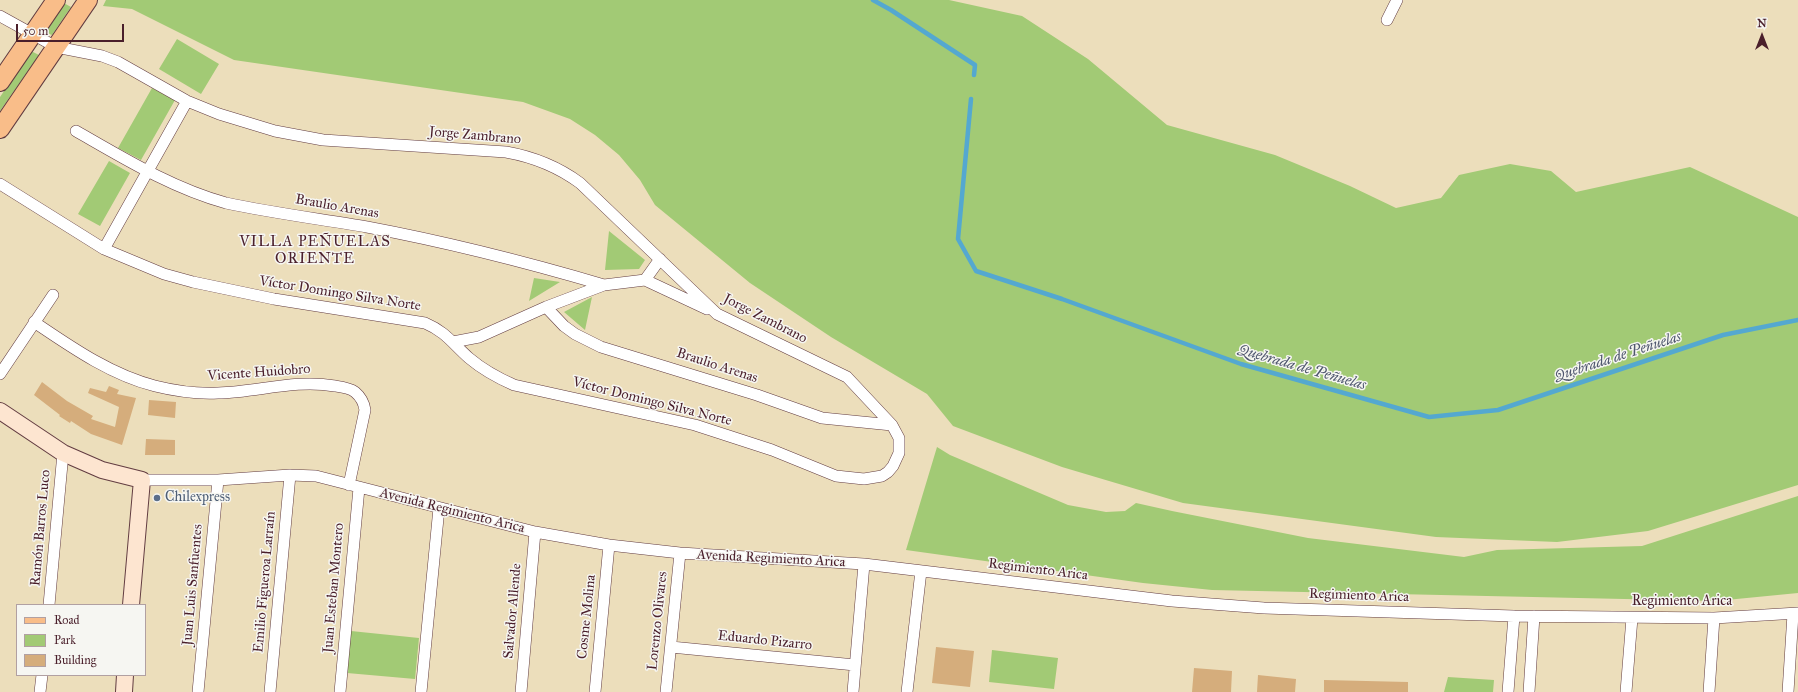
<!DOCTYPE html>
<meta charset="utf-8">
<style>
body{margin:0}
#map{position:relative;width:1798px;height:692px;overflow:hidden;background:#ecdebb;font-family:"IM FELL Great Primer",serif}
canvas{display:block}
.legend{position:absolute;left:16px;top:604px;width:130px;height:72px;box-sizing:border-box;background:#f6f6f2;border:1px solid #b1a0a2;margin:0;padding:5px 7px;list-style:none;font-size:12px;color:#4a1f2b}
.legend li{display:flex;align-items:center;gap:8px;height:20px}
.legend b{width:20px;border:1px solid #b1a0a2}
.north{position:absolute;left:1742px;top:16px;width:40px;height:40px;-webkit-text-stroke:3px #f6f6f2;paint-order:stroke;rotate:0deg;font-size:11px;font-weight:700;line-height:16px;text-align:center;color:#4a1f2b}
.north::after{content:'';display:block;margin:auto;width:14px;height:18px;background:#4a1f2b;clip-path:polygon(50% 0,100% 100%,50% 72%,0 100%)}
.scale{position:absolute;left:16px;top:24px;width:108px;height:18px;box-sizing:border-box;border:2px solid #4a1f2b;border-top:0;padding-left:5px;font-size:12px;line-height:14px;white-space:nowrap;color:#4a1f2b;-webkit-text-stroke:3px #f6f6f2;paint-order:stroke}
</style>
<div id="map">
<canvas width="1798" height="692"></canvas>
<ul class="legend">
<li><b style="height:5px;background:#f9bd89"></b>Road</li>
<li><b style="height:11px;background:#a2ca75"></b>Park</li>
<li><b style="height:11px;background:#d5ad7c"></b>Building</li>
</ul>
<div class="north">N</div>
<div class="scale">50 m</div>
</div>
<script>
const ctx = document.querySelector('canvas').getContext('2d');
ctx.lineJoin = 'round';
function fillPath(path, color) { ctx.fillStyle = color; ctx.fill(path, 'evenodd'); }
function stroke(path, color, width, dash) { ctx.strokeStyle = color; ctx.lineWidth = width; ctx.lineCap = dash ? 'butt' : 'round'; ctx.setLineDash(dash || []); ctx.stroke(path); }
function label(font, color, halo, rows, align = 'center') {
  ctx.font = font + ' "IM FELL Great Primer",serif'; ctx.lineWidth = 3; ctx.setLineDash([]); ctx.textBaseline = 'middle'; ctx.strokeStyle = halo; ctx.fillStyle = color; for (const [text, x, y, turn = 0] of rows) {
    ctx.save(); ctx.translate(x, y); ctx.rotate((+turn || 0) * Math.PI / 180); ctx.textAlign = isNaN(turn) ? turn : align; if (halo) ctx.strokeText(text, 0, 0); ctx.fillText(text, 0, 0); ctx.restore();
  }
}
const green = new Path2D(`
 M106,0H949L1022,16L1088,59L1167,125L1275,155L1350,186L1396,208L1441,198L1459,175L1510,164L1551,171L1576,192L1690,167L1798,217V485L1648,531L1557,542L1436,537L1183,503L1062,467L953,426L927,394L831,337L750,283L655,205L640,180L619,155L595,135L570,119L523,102L234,60L132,9L103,6Z
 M62,2L71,7L52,35L44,32Z
 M177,39L219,64L201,94L159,69Z
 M31,51L39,55L0,111V97Z
 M152,88L175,100L141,160L118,148Z
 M109,161L130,173L100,226L78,214Z
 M609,231L645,260L639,269L605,270Z
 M534,278L560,282L529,301Z
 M592,297L585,330L564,312Z
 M937,447L950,455L1068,505L1106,512L1125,511L1136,503L1172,511L1308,538L1464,557L1497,550L1642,546L1798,496V593L1716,601L1212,590L1143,583L906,550Z
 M351,631L419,638L415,679L347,673Z
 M992,650L1058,658L1054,689L989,682Z
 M1448,677L1494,680L1493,692H1444Z`);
const stream = new Path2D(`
 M873,0L891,10L975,65L974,75
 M971,99L958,239L976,271L1062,299L1241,364L1429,417L1498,410L1723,335L1798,320`);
const building = new Path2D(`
 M42,382L67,401L93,416L91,419L115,427L119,407L88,393L90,388L106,392L109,386L119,390L117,394L136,398L122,445L91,434L71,421L70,423L59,416L60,415L34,395Z
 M149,400L176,402L175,418L148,415Z
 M146,439L175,440V455H145Z
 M936,647L974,651L970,687L932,683Z
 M1194,668L1232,671L1231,692H1192Z
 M1258,675L1296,679L1295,692H1257Z
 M1324,680L1408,682V692H1324Z`);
const street = new Path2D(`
 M0,16L56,47L102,56L118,62L187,101L219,114L275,131L323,140L506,152C534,157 557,166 580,183L717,314L847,377L892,425L899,438V453L893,466L888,472L882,476L864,479L836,476L772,450L695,425L514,385C498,378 482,369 469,358C452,343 446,332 425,323L274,299L193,282L164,274L104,249L0,184
 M1387,20L1397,0
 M76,131C125,159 172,188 226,203C273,213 320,219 367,227C447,242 526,262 604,285
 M104,249L187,101
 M645,280L660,259
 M546,307L564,326L575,334L601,347L757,395L822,418L892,425
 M34,322C71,347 111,375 155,386C175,391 197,394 218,393C258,392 295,379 335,386C342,387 350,388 355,392C361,397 364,403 365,410L349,485
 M453,342L479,337L546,307L604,285L645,280L707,309
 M0,374L53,295
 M142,480H218L290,475L316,476L535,532L609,545L680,553L864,564L1172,601L1264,608L1514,616L1714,618L1798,613
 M49,605L63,453
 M671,647L855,665
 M40,692L42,675
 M198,692L218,480
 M270,692L290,475
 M340,692L359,488
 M421,692L439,508
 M521,692L535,532
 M595,692L609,545
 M666,692L680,553
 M853,692L864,564
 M907,692L921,571
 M1508,692L1514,616
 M1529,692L1534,616
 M1626,692L1632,618
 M1709,692L1714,618
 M1788,692L1793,614`);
const secondary = new Path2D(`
 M0,411L63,453L102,470L142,480L131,605
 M124,692L125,675`);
const primary = new Path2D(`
 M0,82L56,0
 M0,129L88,0`);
const markers = [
 [157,498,4,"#5c6f8a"]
];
const streetNames = [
 ["Jorge Zambrano",475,136,5],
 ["Braulio Arenas",337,207,10],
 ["Víctor Domingo Silva Norte",340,294,9],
 ["Jorge Zambrano",765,319,27],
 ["Braulio Arenas",717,366,18],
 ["Vicente Huidobro",259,373,-4],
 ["Víctor Domingo Silva Norte",652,402,14],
 ["Avenida Regimiento Arica",452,511,14],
 ["Ramón Barros Luco",41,528,-85],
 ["Avenida Regimiento Arica",771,559,3],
 ["Regimiento Arica",1038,570,7],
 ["Emilio Figueroa Larraín",265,582,-85],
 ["Juan Luis Sanfuentes",193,585,-85],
 ["Juan Esteban Montero",334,588,-85],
 ["Regimiento Arica",1359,596,2],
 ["Regimiento Arica",1682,602],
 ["Salvador Allende",513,611,-85],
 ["Cosme Molina",587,617,-84],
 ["Lorenzo Olivares",658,621,-84],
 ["Eduardo Pizarro",765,641,6]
];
const serviceNames = [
 ["Chilexpress",165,498]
];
const neighbourhoodNames = [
 ["VILLA PEÑUELAS",315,242],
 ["ORIENTE",315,259]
];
const waterNames = [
 ["Quebrada de Peñuelas",1618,357,-18],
 ["Quebrada de Peñuelas",1302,368,16]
];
fillPath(green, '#a2ca75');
stroke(stream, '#54a8d0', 4.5);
fillPath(building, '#d5ad7c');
stroke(street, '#623c41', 12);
stroke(secondary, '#623c41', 18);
stroke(primary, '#623c41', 20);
stroke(street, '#fff', 11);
stroke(secondary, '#fde5d0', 16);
stroke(primary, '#f9bd89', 18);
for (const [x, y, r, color] of markers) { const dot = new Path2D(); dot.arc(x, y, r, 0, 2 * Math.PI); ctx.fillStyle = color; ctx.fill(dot); stroke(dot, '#f6f6f2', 1.5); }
label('14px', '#4a1f2b', '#f6f6f2', streetNames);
label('14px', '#4e5e75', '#f6f6f2', serviceNames, 'left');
ctx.letterSpacing = '1px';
label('15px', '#4a1f2b', '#f6f6f2', neighbourhoodNames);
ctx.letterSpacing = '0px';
label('italic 15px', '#4e566d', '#f6f6f2', waterNames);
</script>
